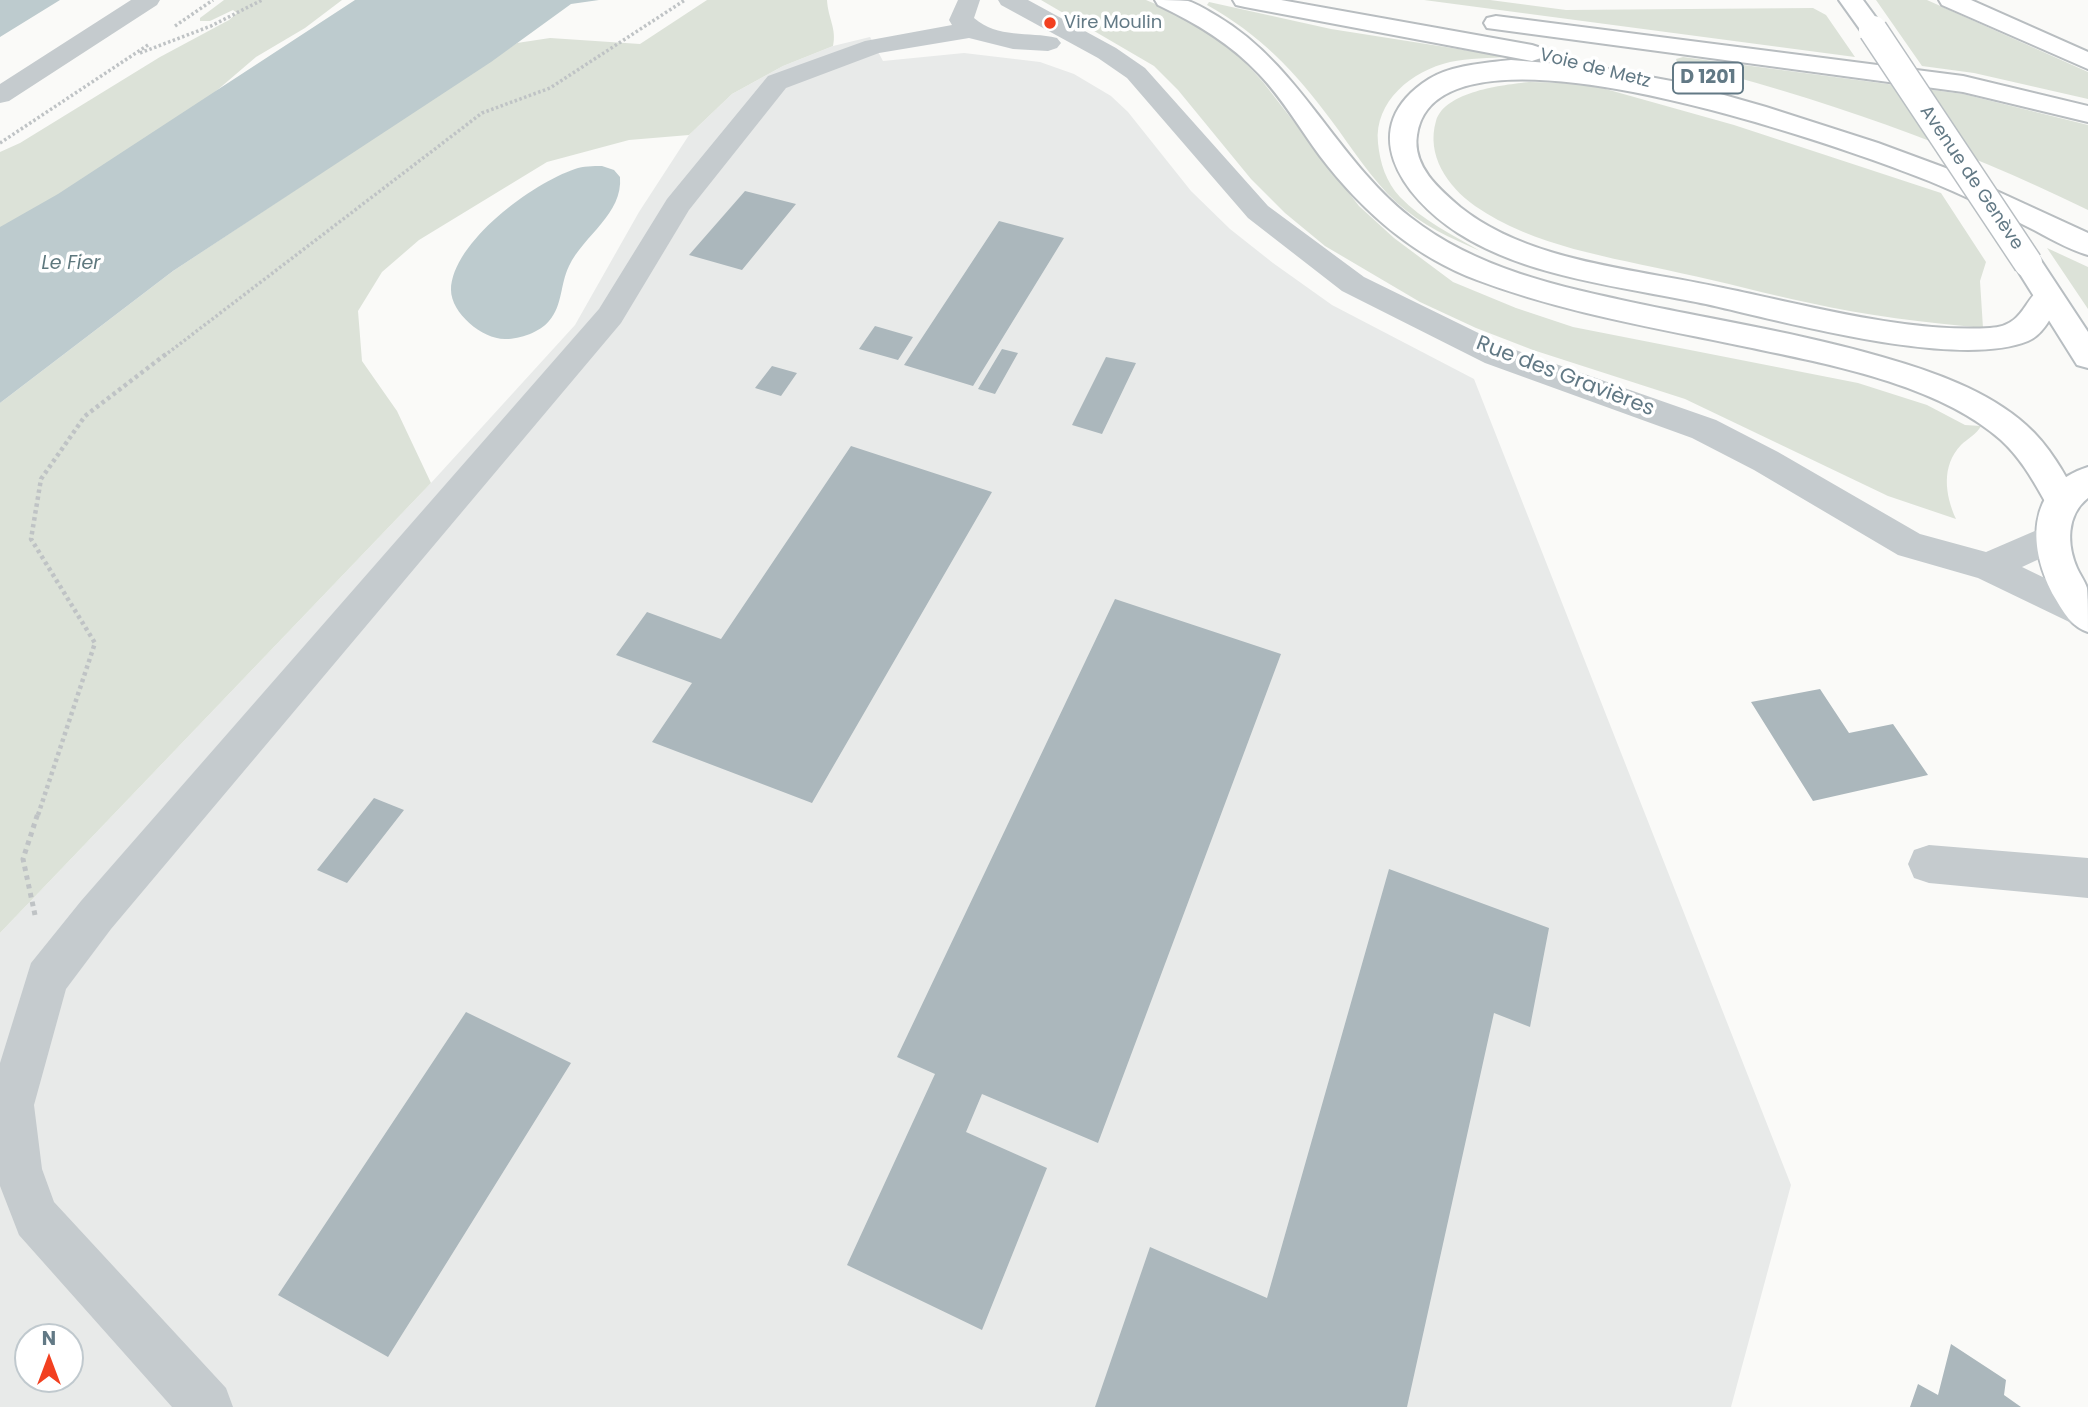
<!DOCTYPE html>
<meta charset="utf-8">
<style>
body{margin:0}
#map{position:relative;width:2088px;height:1407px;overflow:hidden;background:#fafaf8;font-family:Poppins,sans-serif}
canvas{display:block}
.north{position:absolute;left:14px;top:1323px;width:70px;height:70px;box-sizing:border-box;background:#fff;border:2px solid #c0c9ce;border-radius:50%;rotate:0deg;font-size:19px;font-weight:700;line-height:28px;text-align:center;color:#627985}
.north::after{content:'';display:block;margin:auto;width:24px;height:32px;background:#f24020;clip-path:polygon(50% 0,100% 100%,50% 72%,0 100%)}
</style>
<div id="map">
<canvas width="2088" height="1407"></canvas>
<div class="north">N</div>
</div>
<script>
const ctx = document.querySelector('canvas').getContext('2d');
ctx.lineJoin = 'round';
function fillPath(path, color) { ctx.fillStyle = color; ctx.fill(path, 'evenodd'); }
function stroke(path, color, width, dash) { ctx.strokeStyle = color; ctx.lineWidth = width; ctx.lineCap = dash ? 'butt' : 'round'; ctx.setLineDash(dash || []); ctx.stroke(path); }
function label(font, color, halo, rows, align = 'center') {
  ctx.font = font + ' Poppins,sans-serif'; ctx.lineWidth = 7; ctx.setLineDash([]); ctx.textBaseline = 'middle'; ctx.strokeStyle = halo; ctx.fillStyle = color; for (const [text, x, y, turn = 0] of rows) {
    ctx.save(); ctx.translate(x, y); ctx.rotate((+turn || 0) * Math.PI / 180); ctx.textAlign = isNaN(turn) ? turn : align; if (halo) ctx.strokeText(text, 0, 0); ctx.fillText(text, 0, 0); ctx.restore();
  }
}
const built = new Path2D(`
 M870,37L883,61L964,53L1040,62L1074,74L1111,96L1128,112L1191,191L1230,229L1273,263L1332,305L1474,379L1791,1185L1731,1407H0V933L431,483L575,325L639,212L689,135L732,94L783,66L833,46ZM28,1337H70V1379H28Z`);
const green = new Path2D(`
 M224,0H342L305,28L256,57L201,104L0,241V152L20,143L160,57L229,20L237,13L233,10L210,21H200V18Z
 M707,0H827C828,18 837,29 833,46L783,66L732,94L689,135L629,140L547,162L419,240L382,272L358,311L362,361L397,411L431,483L0,933V403L173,271L517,43L550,38L640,44Z
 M1041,0H1146L1198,22L1232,48L1263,82L1359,206L1394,238L1453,282L1516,308L1573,327L1858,383L1927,405L1965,425L1981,426C1977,434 1967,439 1961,445C1941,466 1945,495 1956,519L1888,496L1685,399L1533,350L1476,328L1420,302L1325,246L1285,213L1251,179L1178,90L1154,66Z
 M1424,0H1490L1566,10L1813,8L1826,15L1855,57Z
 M1876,0H1927L2088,72V99L1974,73L1922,66Z
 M1209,2L1331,29L1509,57C1489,58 1469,58 1450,62C1412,71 1374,101 1378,143C1380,163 1386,182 1400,197C1422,220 1453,235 1480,251C1450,238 1422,225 1397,203C1371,179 1352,148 1331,120C1295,71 1259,34 1207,5Z
 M1683,57L1963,94L2088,125V210C1958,146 1817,96 1677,62L1676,59Z
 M1529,82L1573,83L1602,88L1734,125L1941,193L1986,262L1980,281L1983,328C1925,322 1866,316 1810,303C1766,294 1724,282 1680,273C1611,257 1534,247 1475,206C1447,186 1426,155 1436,121C1445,91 1503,85 1529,82Z
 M2047,248L2088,267V309Z`);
const water = new Path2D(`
 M0,0H60L0,37Z
 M355,0H599L571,4L491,62L173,271L0,403V227L58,194Z
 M602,166L614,170L620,177C623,214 584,235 569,266C560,284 563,305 549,321C540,332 520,339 506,339C483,340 451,313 451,290C452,242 533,183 575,169C583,166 593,166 602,166Z`);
const building = new Path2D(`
 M745,191L796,204L742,270L689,255Z
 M999,221L1064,238L973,386L904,365Z
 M875,326L913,337L898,360L859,349Z
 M1002,349L1018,353L995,394L978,389Z
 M1106,357L1136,363L1102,434L1072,425Z
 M772,366L797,373L781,396L755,388Z
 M851,446L992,492L812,803L652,742L692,683L616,655L647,612L721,639Z
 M1115,599L1281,654L1098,1143L982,1094L966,1132L1047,1168L982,1330L847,1265L935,1074L897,1057Z
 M1820,689L1849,733L1893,724L1928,775L1813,801L1751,702Z
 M374,798L404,810L347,883L317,870Z
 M1389,869L1549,928L1530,1027L1494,1013L1407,1407H1095L1150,1247L1267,1298Z
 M466,1012L571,1063L388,1357L278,1295Z
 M1951,1344L2006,1380L2004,1395L2021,1407H1910L1918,1384L1938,1395Z`);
const pathFar2 = new Path2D(`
 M175,26L213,0
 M140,53L211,26L262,0
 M0,143L148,45
 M164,356L482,113L550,88L685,0`);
const pathFar1 = new Path2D(`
 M38,815L95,643L31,539L41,479L85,416L166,354`);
const path = new Path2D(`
 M35,915L23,859L38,813`);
const minor = new Path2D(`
 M131,0H160L157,5L9,101L0,103V84Z
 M958,0H980L974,18C998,39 1028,31 1057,38L1061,43L1057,48L1048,51L1013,49L969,38L879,53L786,88L689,210L621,323L111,929L66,989L34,1105L42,1169L54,1202L226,1388L233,1407H172L19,1235L0,1186V1063L31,963L81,901L599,309L667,199L768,76L865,41L952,25L949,20Z
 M998,0H1028L1116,48L1145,68L1268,206L1364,277L1507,347L1716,420L1778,452L1920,534L1986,552L2051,524L2063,528L2069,538L2063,548L2022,567L2088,599V631L1978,578L1898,555L1754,470L1692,438L1485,363L1342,291L1248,218L1127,78L1098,58L1001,5Z
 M1929,845L2088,858V898L1929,883L1914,878L1908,864L1914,850Z`);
const major = new Path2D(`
 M1839,0H1863L1885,30L1882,35L1873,37L1864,35Z
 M2028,253L2038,256L2088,332V368L2077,365L2013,263L2018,256Z
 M2088,467V498C2066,515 2067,545 2077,568C2080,575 2085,581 2087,588C2088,600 2088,619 2088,632C2071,626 2064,613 2055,598C2028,550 2024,487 2088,467Z`);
const highway = new Path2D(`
 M1155,0C1165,0 1178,0 1188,1C1198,4 1208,11 1217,16C1300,65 1336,159 1410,217C1476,269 1560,287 1640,304C1721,321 1803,334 1882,357C1931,371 1987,390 2026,425C2049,445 2065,474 2079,501L2074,510L2062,514L2050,510C2036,486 2023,460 2001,440C1938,384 1828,364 1747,347C1657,328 1564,313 1477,280C1413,256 1362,211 1320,156C1300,129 1283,99 1259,74C1231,44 1196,23 1158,5Z
 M1233,0H1281L1532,45L1541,48L1545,53L1541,58L1532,61L1245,7L1236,5Z
 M1939,0H1971L2088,52V69L1942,5Z
 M1496,16L1963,76L2088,106V122L1963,92L1487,28L1484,23L1487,18Z
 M1511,60L1596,67L1682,83L1766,107L1878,143L1951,170L2088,233V255C2067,249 2048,237 2028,227C1996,211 1963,195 1929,181C1852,150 1436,0 1417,135C1412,166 1439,189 1460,207C1530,263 1638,269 1723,288C1806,305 1906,333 1990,328C2034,326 2022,279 2059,289L2063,296C2054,311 2045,334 2028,341C1957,370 1782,321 1706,304C1625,287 1528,278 1458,233C1402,197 1353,127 1429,79C1452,65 1484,63 1511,60Z`);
const majorBridge = new Path2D(`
 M1873,30L2028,263`);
const markers = [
 [1050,23,7,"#f24020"]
];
const farPoinames = [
 ["Vire Moulin",1064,23]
];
const farStreetnames = [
 ["Voie de Metz",1595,69,14],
 ["Avenue de Genève",1971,178,56]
];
const shields = [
 [1708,78,70]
];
const shieldNames = [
 ["D 1201",1708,78]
];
const farWaternames = [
 ["Le Fier",71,264]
];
const streetNames = [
 ["Rue des Gravières",1565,377,21]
];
fillPath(built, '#e8eae9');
fillPath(green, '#dce2d8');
fillPath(water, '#bdcbce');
fillPath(building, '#abb7bc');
stroke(major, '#b8bec2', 4);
stroke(highway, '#b8bdc0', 4);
stroke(pathFar2, '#bfc3c5', 3.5, [2.5, 2.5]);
stroke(pathFar1, '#bfc3c5', 4.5, [3.5, 3.5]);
stroke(path, '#bfc3c5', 5, [4.5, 4.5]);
fillPath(minor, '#c5cbce');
fillPath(major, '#fff');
fillPath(highway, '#fff');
stroke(majorBridge, '#b8bec2', 31, []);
stroke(majorBridge, '#fff', 28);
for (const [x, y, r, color] of markers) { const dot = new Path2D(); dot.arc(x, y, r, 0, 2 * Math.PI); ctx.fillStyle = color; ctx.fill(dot); stroke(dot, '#fff', 2.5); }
label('18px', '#627985', '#fff', farPoinames, 'left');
label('18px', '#627985', '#fff', farStreetnames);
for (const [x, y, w] of shields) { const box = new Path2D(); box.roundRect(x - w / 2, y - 15.5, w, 31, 5); ctx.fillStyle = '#fff'; ctx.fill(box); stroke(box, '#627985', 2); }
label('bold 19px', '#627985', null, shieldNames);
label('italic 19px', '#5e787e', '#fff', farWaternames);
label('21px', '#627985', '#fff', streetNames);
</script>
